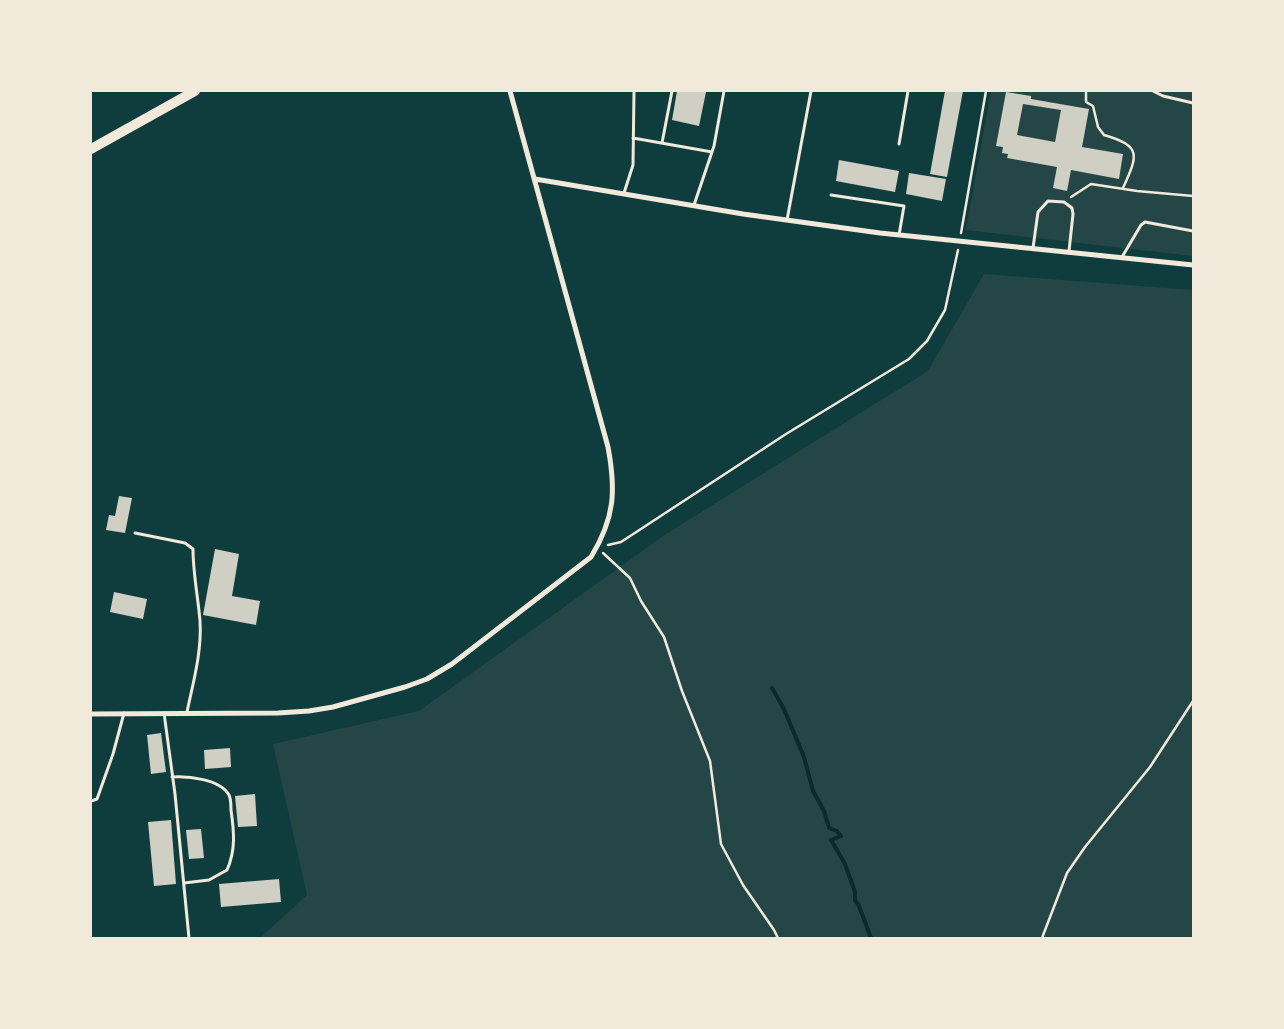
<!DOCTYPE html>
<style>
body{margin:0}
#map{position:relative;width:1284px;height:1029px;overflow:hidden;background:#0f3d3e;font-family:"Work Sans",sans-serif}
canvas{display:block}
.frame{position:absolute;inset:0;border:92px solid #f1e9da;pointer-events:none}
</style>
<div id="map">
<canvas width="1284" height="1029"></canvas>
<div class="frame"></div>
</div>
<script>
const ctx = document.querySelector('canvas').getContext('2d');
ctx.lineJoin = 'round';
function fillPath(path, color) { ctx.fillStyle = color; ctx.fill(path, 'evenodd'); }
function stroke(path, color, width, dash) { ctx.strokeStyle = color; ctx.lineWidth = width; ctx.lineCap = dash ? 'butt' : 'round'; ctx.setLineDash(dash || []); ctx.stroke(path); }
const green = new Path2D(`
 M991,91H1193V256L966,230Z
 M984,274L1193,290V938H260L307,895L273,744L419,711L666,534L928,371Z`);
const stream = new Path2D(`
 M772,688L784,709L804,757L813,791L824,811L829,828L837,831L841,836L831,840L845,864L855,892V900L859,906L871,938`);
const building = new Path2D(`
 M677,91L706,92L699,126L672,120Z
 M945,91H963L947,177L930,174Z
 M1006,92L1031,96V99L1089,109L1082,147L1123,154L1119,179L1071,170L1067,191L1053,188L1057,167L1007,158L1008,154L1002,153L1003,147L996,146ZM1023,104L1061,110L1055,142L1017,135Z
 M839,160L899,171L895,192L836,181Z
 M909,173L946,179L942,201L906,194Z
 M119,496L132,498L125,533L106,530L109,515L115,516Z
 M215,549L239,554L232,596L260,601L256,625L203,615Z
 M114,592L147,599L143,619L110,612Z
 M161,733L166,772L151,774L147,735Z
 M230,748L231,767L205,769L204,750Z
 M255,794L257,826L238,827L235,796Z
 M171,820L176,884L154,886L148,822Z
 M201,829L204,858L189,859L186,830Z
 M279,879L281,902L221,907L219,884Z`);
const path = new Path2D(`
 M1086,91V102L1093,106L1098,127L1104,135C1142,146 1138,155 1123,188
 M1071,197L1091,184L1137,191L1193,196
 M961,233L986,91
 M608,545L621,542L786,434L909,359L927,341L945,310L958,250
 M603,553L630,578L641,601L664,637L682,691L710,761L721,844L743,885L774,930L778,938
 M1042,938L1067,873L1085,847L1150,767L1193,701`);
const service = new Path2D(`
 M1153,91L1163,96L1193,103
 M633,138L712,152
 M662,143L672,91
 M899,144L908,91
 M624,193L633,165L634,91
 M831,195L904,206L899,235
 M694,205L714,146L724,91
 M787,220L811,91
 M1033,248L1038,212L1048,201L1064,202L1072,208L1073,214L1069,251
 M1122,257L1141,225L1145,222L1193,231
 M135,533L185,543L193,549C193,573 198,597 200,621C202,652 193,683 187,712
 M164,713L175,794L189,938
 M172,777C188,776 220,779 229,795C231,799 231,805 231,810C234,831 236,850 227,870L209,880L184,883
 M91,801L97,799L113,754L124,713`);
const minor = new Path2D(`
 M535,179L743,214L880,233L1193,265
 M91,714L278,713L309,711L333,707L405,687L427,679L452,664L591,557C615,518 616,490 608,447L510,91`);
const secondary = new Path2D(`
 M91,149L195,91`);
fillPath(green, '#244646');
stroke(stream, '#0a2a2b', 4);
fillPath(building, '#cfcfc3');
stroke(path, '#f1e9da', 2.5);
stroke(service, '#f1e9da', 3);
stroke(minor, '#f1e9da', 5);
stroke(secondary, '#f1e9da', 10);
</script>
